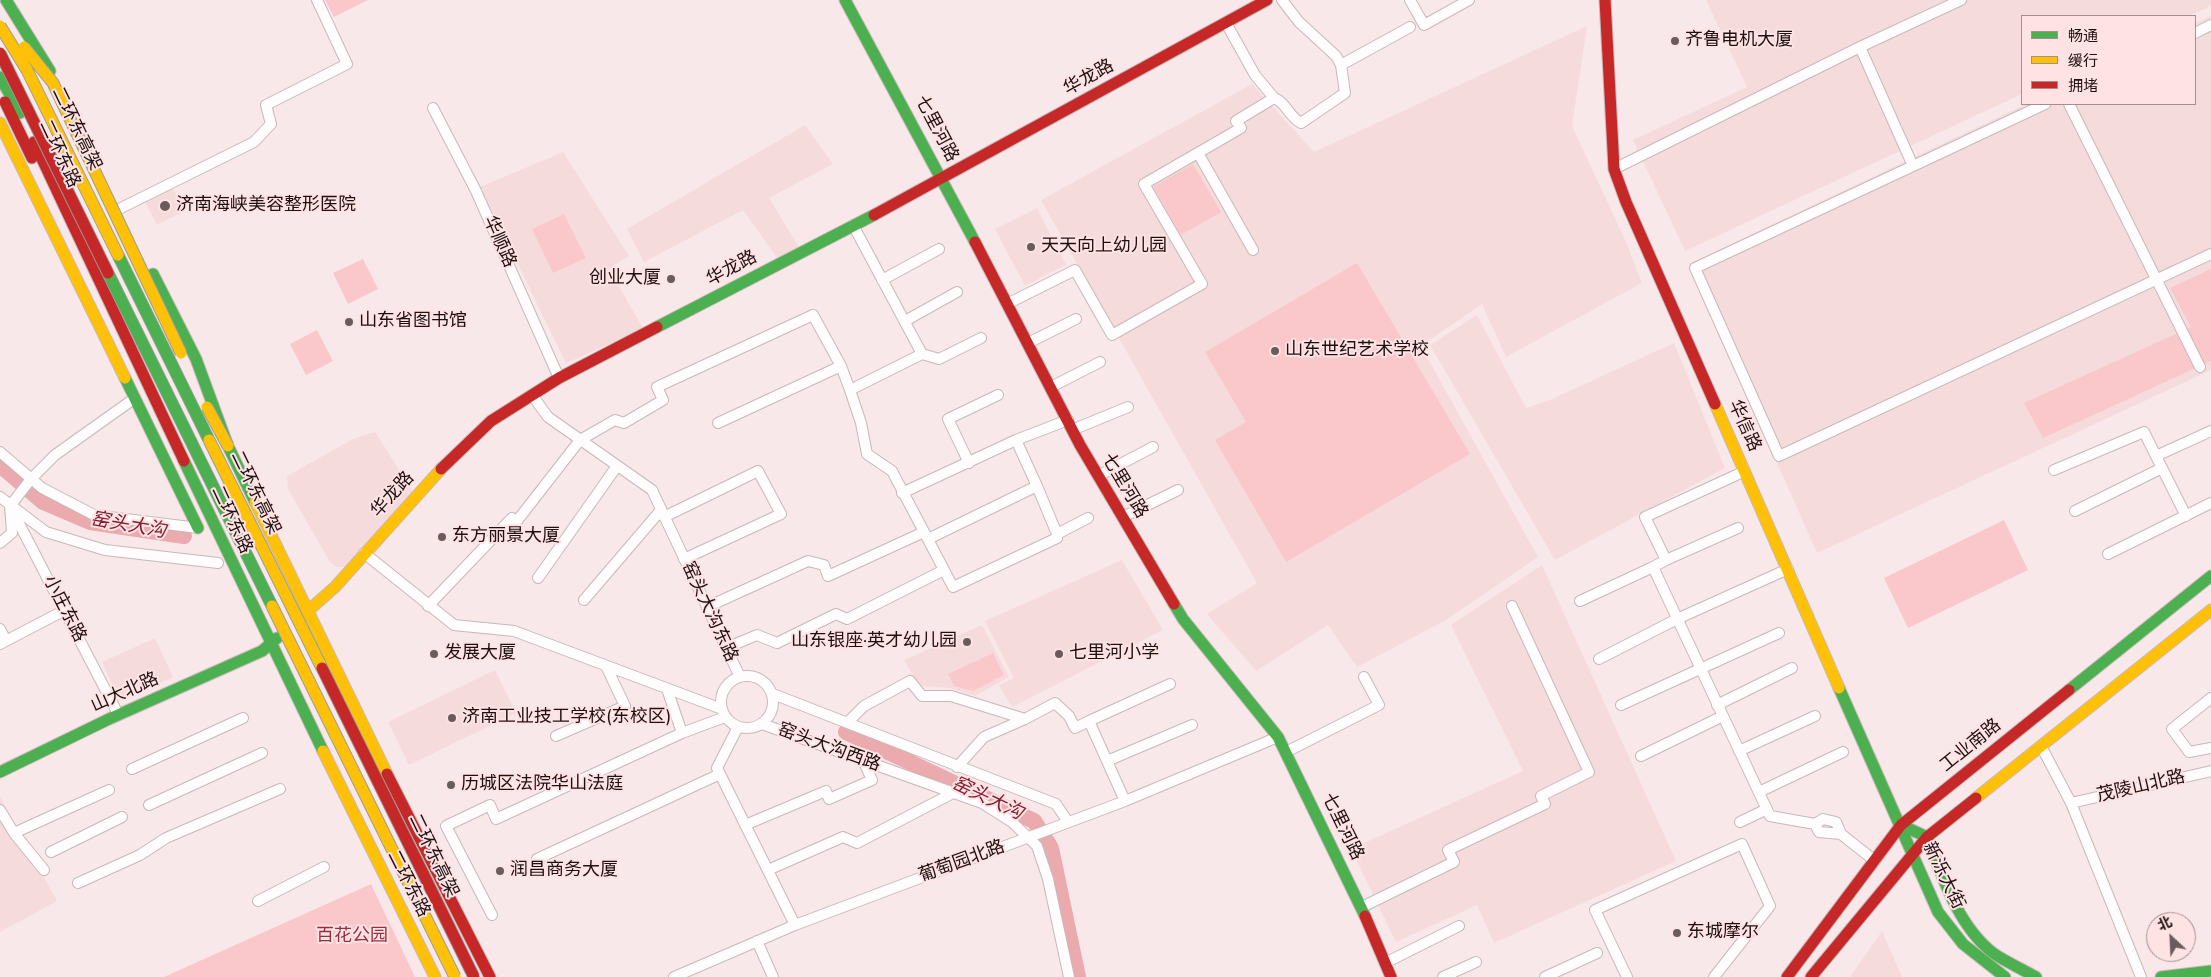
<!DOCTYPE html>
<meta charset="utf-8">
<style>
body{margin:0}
#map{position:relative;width:2211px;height:977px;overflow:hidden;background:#f9e8e9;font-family:"Nunito Sans","Noto Sans SC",sans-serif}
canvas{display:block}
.legend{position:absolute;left:2021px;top:15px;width:175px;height:90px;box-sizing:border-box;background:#ffe2e3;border:1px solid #a48e8f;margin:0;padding:6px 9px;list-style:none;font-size:15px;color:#1c1011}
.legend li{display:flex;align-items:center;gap:10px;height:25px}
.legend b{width:25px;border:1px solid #a48e8f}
.north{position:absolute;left:2146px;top:912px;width:50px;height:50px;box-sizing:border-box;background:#ffe2e3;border:1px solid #a48e8f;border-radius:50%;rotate:335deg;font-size:14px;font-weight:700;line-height:20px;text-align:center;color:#1c1011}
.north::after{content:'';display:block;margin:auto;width:18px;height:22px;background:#695c5d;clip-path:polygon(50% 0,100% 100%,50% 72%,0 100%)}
</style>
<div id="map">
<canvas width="2211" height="977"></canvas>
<ul class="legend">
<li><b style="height:6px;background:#4caf50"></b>畅通</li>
<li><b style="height:6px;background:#ffc107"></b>缓行</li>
<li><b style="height:6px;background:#c62828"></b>拥堵</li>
</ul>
<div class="north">北</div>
</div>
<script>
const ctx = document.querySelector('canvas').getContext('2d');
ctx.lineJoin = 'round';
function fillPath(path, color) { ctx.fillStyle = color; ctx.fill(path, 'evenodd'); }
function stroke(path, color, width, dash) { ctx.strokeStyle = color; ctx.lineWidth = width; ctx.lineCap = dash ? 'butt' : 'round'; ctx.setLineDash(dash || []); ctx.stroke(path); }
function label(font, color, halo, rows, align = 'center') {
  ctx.font = font + ' "Nunito Sans","Noto Sans SC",sans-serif'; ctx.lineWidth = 4; ctx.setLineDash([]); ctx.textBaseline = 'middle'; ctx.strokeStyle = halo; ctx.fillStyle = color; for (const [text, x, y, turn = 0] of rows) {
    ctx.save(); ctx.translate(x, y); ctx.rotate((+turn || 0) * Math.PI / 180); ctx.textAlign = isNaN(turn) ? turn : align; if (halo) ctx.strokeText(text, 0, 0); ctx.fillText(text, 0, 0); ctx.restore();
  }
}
const built = new Path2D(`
 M1706,0H2211V6L2189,16H2022V94L1685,251L1633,140L1747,87Z
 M2211,16V370L1817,553L1689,264L2026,104H2195V23Z
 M1587,26L1572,126L1627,244L1642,283L1506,357L1482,304L1421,346L1538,557L1446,620L1357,667L1328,625L1256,671L1207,614L1257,583L1041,200L1252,84L1314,152Z
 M805,125L833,164L769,198L800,249L778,259L743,210L644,262L627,229Z
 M563,152L629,256L609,268L643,329L566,363L480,187Z
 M172,187L185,211L157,225L145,202Z
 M1037,208L1066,265L1025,286L995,229Z
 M1477,315L1526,408L1550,400L1674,343L1725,468L1555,560L1430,345Z
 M375,432L414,493L347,567H336L330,562L288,489L287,476L353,439Z
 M1122,560L1163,630L1012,707L999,685L1014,678L985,621Z
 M1542,565L1676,861L1494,943L1477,905L1396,942L1351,849L1523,771L1451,625Z
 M982,625L1009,677L975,696L950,688L919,686L904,660Z
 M155,638L173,677L119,701L102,662Z
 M495,670L516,713L409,765L388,722Z
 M0,797L57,901L0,932Z
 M1882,931L1902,977H1850Z`);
const green = new Path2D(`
 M325,0H368L334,17Z
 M1193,164L1221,212L1181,235L1153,187Z
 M564,214L586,258L553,273L532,229Z
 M363,259L378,289L348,304L333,273Z
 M1357,263L1470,454L1286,562L1215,440L1246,422L1205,352Z
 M2211,269V361L2043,438L2024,403L2191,327L2170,288Z
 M317,330L333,361L306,375L290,344Z
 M2004,520L2028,570L1908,628L1884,578Z
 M993,653L1004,675L973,691L954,686L948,674Z
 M371,884L415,977H164Z`);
const river = new Path2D(`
 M0,465L43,502L90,522L184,536
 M846,732L1034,821L1051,848L1078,977`);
const street = new Path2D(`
 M1410,0L1424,25L1469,0
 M1961,0L1860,47L1913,166L2045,104
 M1226,23L1255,75L1274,98
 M2195,33L2211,25
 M1341,65L1410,27
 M2069,104L2200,367
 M433,108L476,191L559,378
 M1198,153L1253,250
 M1913,166L1695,268L1779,456L2211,254
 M1614,169L1860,47
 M121,208L254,142L271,124L266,105L347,64L317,0
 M853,225L922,354L850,390L861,423L867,454L892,471L953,587L1057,538V534
 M882,280L939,249
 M1007,304L1075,270L1112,335L1202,284L1144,184L1241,128L1236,121L1274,98C1286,102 1289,117 1301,123L1345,93L1341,65L1336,56L1299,22L1282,0
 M905,321L957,292
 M1028,343L1076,319
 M922,354L939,359L981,338
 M1051,387L1100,362
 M532,395L548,417L652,490L740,677
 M718,423L841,366
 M1072,430L1128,407
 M0,452L42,488L94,515L198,528
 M2156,456L2211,431
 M969,463L948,419L998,395
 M2054,470L2144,432L2186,516
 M1745,471L1645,517L1666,560L1653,567L1770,816L1815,824L1819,832L1841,834L1875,861
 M1098,476L1153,447
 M1037,486L1057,534L1088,518
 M902,493L1016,440L1068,420
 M0,497L46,532L105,550L218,563
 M12,510L117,712
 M2075,511L2162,468
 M664,517L758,471L781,514L684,559
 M1123,517L1178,490
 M928,539L1037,486L1016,440
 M0,543L12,533L10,506L31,479L55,455L135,398
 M364,553L454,625L514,631L722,709
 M2108,554L2211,503
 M1666,560L1738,528
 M538,578L617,466
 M584,600L661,510
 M1580,601L1653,567
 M428,606L512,518L517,521L580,440L615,420L624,423L663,400L657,387L813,315L841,366L850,390
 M707,607L808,561L824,565L828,576L924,532
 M0,629L6,641
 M0,644L65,610
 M726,648L757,635L777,643L836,614L847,619L944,570
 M1599,659L1677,619L1788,569
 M721 702a26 26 0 1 1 52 0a26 26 0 1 1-52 0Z
 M773,694L1056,804L1068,822
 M2211,698L2172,729L2189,752L2211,748
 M1621,705L1779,633
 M1717,705L1792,668
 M1089,721L1170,684
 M847,723L864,706L910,681L922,696H951L1025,719L1055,703L1069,716L1075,728L1089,721L1125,801
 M762,724L982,803L1012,822L1037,846L1048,879L1069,977
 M738,727L717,768L795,925
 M682,733L725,717
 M556,736L625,706L606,666
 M2041,746L2071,803L2141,977
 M1739,751L1815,716
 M1286,752L1379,705L1364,677
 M1641,756L1723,716
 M1107,761L1192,725
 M957,767L984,737L1025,719
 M132,769L243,718
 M1759,792L1843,752
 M2071,803L2211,771
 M149,805L262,753
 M0,810L14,833L44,870
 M1740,822L1767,809
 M1815,824L1823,819L1836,822L1841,834
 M745,825L826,791L829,799L872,780L863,760
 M14,833L109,790
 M51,852L122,817
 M537,859L720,774
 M768,870L843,837L857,843L953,793
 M78,883L140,855L166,838L280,789
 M258,901L324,867
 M1362,907L1454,862L1448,850L1545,804L1541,796L1589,772L1512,606
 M492,915L446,826L490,805L496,819L682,733L667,689
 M757,941L773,977
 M1387,962L1459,926
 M674,977L795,925L1125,801L1278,737
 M1443,977L1476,962
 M1545,977L1597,953
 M1627,977L1595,910L1742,844L1770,906L1714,977`);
const fast = new Path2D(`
 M6,0L50,71
 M845,0L975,242
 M0,77L20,113
 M153,274L196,359L228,446L255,502
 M657,327L874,215
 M125,378L198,528
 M184,461L323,751
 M1174,604L1183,619L1278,737L1365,916
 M1839,688L1938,912L1963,944L2005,977
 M2069,690L2211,576
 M0,772L109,719L262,651L277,638
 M1901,825L1927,837C1942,876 1958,926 1993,953C2006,962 2022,969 2036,977
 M2161,977L2211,971`);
const slow = new Path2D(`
 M0,123L125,378
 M1715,404L1839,688
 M255,502L387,774
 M301,617L335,587L441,469
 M323,751L435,977
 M1976,798L2211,610`);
const jam = new Path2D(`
 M1605,0L1614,169L1626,202L1715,404
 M5,102L32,158
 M34,142L184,461
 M874,215L1267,0
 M975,242L1080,445L1174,604
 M441,469L491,421L559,378L657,327
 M387,774L490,977
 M1365,916L1391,977
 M1787,977L1901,825L2069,690
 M1811,977L1927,837L1976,798`);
const fastBridge = new Path2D(`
 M118,255L209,440
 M108,273L272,606`);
const slowBridge = new Path2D(`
 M0,26L27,70L118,255
 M24,47L53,83L181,353
 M207,407L228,446
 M209,440L322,668
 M272,606L455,977`);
const jamBridge = new Path2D(`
 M0,53L108,273
 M322,668L474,977`);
const markers = [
 [1675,41,5,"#695c5d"],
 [165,206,6,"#695c5d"],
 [1031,247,5,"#695c5d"],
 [671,279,5,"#695c5d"],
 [349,322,5,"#695c5d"],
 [1275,351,5,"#695c5d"],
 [442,537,5,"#695c5d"],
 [967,642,5,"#695c5d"],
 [434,654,5,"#695c5d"],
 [1059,654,5,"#695c5d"],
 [452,718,5,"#695c5d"],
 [451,785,5,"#695c5d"],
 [500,871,5,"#695c5d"],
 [1677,933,5,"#695c5d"]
];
const poiNames = [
 ["齐鲁电机大厦",1685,41],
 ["济南海峡美容整形医院",176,206],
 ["天天向上幼儿园",1041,247],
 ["创业大厦",661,279,"right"],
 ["山东省图书馆",359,322],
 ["山东世纪艺术学校",1285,351],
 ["东方丽景大厦",452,537],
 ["山东银座·英才幼儿园",957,642,"right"],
 ["发展大厦",444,654],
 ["七里河小学",1069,654],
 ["济南工业技工学校(东校区)",462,718],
 ["历城区法院华山法庭",461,785],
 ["润昌商务大厦",510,871],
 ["东城摩尔",1687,933]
];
const streetNames = [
 ["华龙路",1089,78,-29],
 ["二环东高架",76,129,64],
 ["七里河路",936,129,62],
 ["二环东路",59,154,65],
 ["华顺路",499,242,66],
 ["华龙路",732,269,-28],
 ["华信路",1744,426,66],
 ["七里河路",1124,486,59],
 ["二环东高架",255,493,64],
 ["华龙路",393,495,-48],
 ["二环东路",231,520,65],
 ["小庄东路",64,609,63],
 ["窑头大沟东路",709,612,65],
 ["山大北路",125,693,-24],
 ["工业南路",1971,746,-39],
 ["窑头大沟西路",829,748,20],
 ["茂陵山北路",2141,787,-13],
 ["七里河路",1342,827,64],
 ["二环东高架",433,856,64],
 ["葡萄园北路",962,862,-20],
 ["新泺大街",1943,876,64],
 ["二环东路",408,884,63]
];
const parkNames = [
 ["百花公园",352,937]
];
const waterNames = [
 ["窑头大沟",128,526,10],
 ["窑头大沟",987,799,25]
];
fillPath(built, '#f6dbdc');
fillPath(green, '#fac8cb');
stroke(river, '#eaaaae', 16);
stroke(street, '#c6b9b9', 12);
stroke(fast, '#c6b9b9', 13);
stroke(slow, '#c6b9b9', 13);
stroke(jam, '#c6b9b9', 13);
stroke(street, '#fefcfc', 10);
stroke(fast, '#4caf50', 11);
stroke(slow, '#ffc107', 11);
stroke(jam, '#c62828', 11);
stroke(fastBridge, '#959f9f', 13, []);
stroke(slowBridge, '#959f9f', 13, []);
stroke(jamBridge, '#959f9f', 13, []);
stroke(fastBridge, '#4caf50', 11);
stroke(slowBridge, '#ffc107', 11);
stroke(jamBridge, '#c62828', 11);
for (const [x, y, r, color] of markers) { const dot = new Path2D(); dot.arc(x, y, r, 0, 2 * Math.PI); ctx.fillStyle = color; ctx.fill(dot); stroke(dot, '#ffe2e3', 2); }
label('18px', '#1c1011', '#ffe2e3', poiNames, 'left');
label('18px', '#1c1011', '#ffe2e3', streetNames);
label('18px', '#93303e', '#ffe2e3', parkNames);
label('italic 19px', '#811e30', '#ffe2e3', waterNames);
</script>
